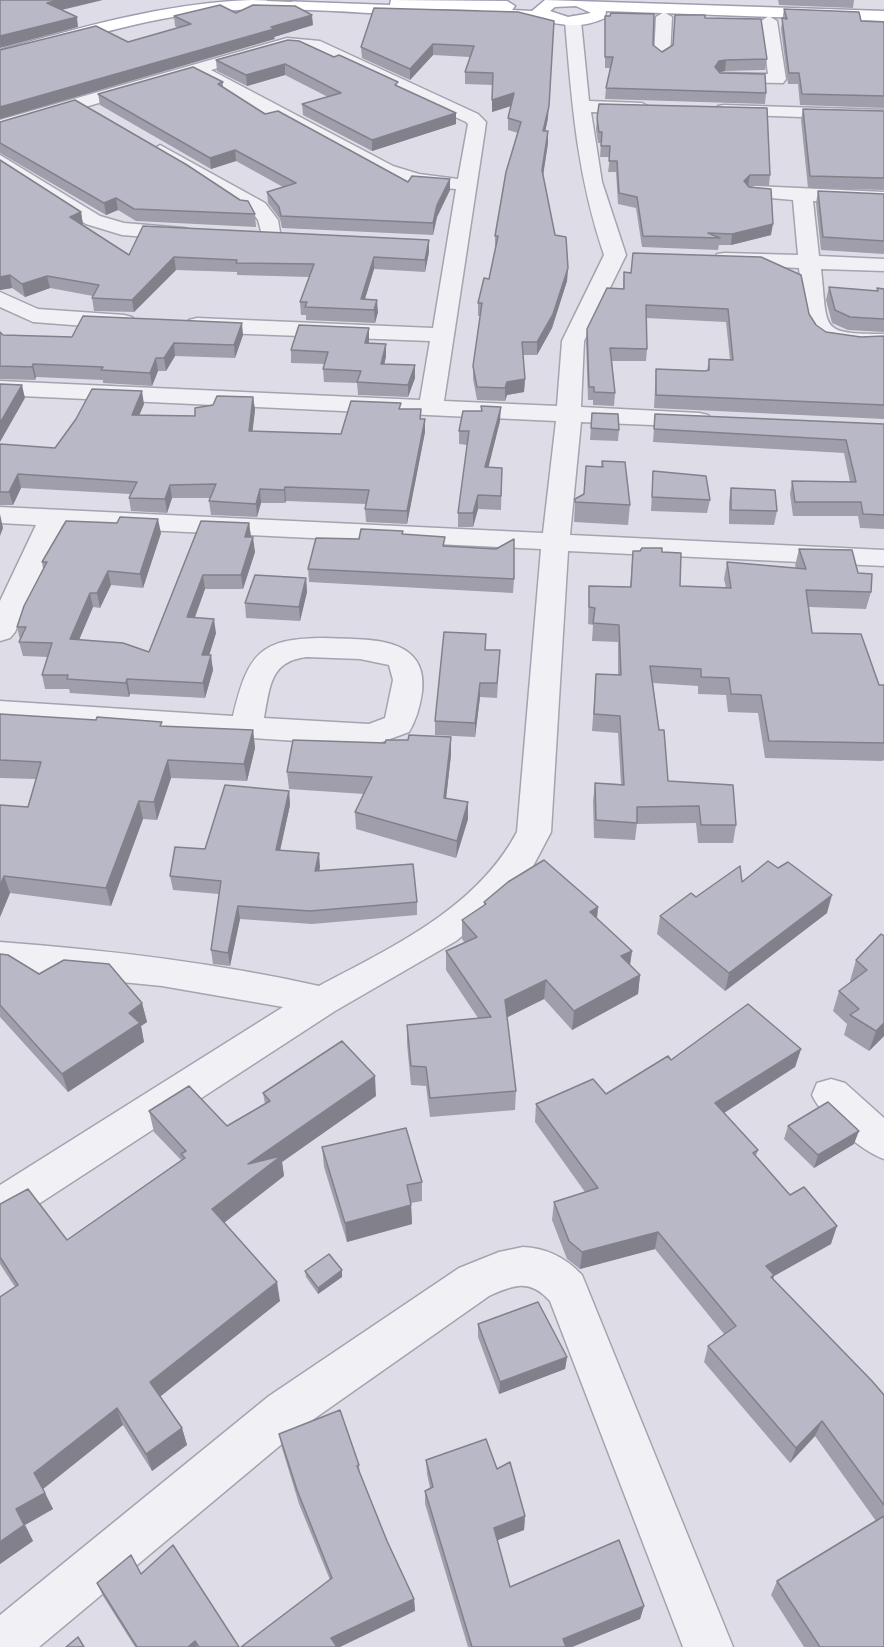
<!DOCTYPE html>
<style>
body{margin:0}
canvas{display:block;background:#dedde7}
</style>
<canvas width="884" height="1647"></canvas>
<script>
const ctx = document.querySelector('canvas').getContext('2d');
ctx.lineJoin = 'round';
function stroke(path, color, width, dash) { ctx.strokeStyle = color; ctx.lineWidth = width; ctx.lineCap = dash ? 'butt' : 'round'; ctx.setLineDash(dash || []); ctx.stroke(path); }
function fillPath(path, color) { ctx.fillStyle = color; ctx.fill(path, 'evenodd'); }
const minor = new Path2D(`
 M664,12L672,17L670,56L662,61L654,56L656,17Z
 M573,16L581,21L589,101L642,103L651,108L642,113L591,112L602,182L626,255L584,341L581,407L699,413L708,415L711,420L708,425L699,427L581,422L570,535L884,550V566L568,551L551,832L531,870L510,896L456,941L335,1011L14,1220L0,1225V1185L283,1007L162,986L0,970V942C107,950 213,962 319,986C392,947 476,909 517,832L541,549L62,526L15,632L10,638L0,641V601L36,525L0,523V507L543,533L556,421L0,395V381L420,400L430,341L197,332L189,330L186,325L189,320L197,318L433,328L456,189L417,186L379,174L194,75L0,132V120L287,38L320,41L478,114L486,122L485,130L444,401L557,406L562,341L604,255C577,175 572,105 565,21ZM288,48L311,50L466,122L468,124L458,179L419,174L393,166L211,70Z
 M769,16L777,21L786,79L783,83L719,82L716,78L719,74L725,73L768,74L761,21Z
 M724,105L884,110V120L718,114L715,110L718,106Z
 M160,145L265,203L278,220L281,238L278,242H264L258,220L251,211L153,155L151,151Z
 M0,155L100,216L124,223L184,228L191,230L194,234L191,238L184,240L122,235L86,224L0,169Z
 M755,186L884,192V204L813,201L819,256L884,259V271L821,269C828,330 818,334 884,334V348C807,348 806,343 799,268L717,264L714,259L717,254L725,253L798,255L793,200L748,196L745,192L748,188Z
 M0,292L38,309L124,315L132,317L135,322L132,327L124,329L33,322L0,307Z
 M325,638C365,640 429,634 422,692C420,707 416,720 409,732L371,746L0,721V701L233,716C248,654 259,638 325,638ZM307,657L360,659L389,665L393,680L385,718L369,724L264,718C270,686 270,661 307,657Z
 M831,1079L845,1083L884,1118V1159C861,1151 822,1117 812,1095L817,1083Z
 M523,1247C547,1248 566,1258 582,1275L733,1647H683L550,1301C530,1279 515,1284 489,1296L301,1428L39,1647H0V1615L269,1396L459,1268L499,1252Z`);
const major = new Path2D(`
 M252,0L390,5L391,0L507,1L515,6L512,10L532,11L545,0L884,11V21L606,11L605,18C582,29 564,25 541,21C523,17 503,19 485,18L479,16L477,13L479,10L425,9V14L419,16C346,12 273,5 200,13C131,21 67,44 0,60V50C83,27 165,3 252,0ZM576,6L591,13L568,17L550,11L555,7Z`);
const wall = new Path2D(`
 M267,0H295L291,2L267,1Z
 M778,0H854L853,8L779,5Z
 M784,9L861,21L884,22V108L800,105L798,84H788L781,29Z
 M518,12L548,118L545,131H548V143L543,174L555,235L568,268L567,281L552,328L537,355H523L525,379L524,392L507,395L505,401L477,400L473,379V366L480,316H478V303L489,279L496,248H495V236L518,133L508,130V118L511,106L492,112L493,85L465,84V72L470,57L433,55L410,80L362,58L361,47Z
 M236,13L313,25L274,37L275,39L128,42L178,28L175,26L174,16Z
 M675,15L705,18L767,59L765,70L725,71L720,72L766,93L765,104L605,99L606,88L610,68H605V16H610L662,52L673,45Z
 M288,40L398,87L456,113V124L372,151L303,115L302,104L328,97L285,75L247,86L217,71L216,60Z
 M223,82V87L265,114L408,182L450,179V190L437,217L433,235L282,228L280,219L268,203L267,192L283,187L236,161L211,169L100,105L98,94Z
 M803,109L884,111V190L808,188L801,120Z
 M597,118L770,175L769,186H748L771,235L731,245H719L718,250L642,247L636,208L618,204L616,172H608L610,157H600L601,143H598L596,129Z
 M0,122L255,214L256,227L136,221L118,210L106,215L0,153Z
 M0,160L81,212L83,225L129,255L429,252L425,272L374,269L365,299L378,312L375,323L306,320V315H301L300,302L310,277L237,275V272L176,270L134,312L94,311L92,298L93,296L50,288L25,297L12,288L0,290Z
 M818,191L884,194V254L821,250L816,203Z
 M624,272L809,314L816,325L826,332L861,337L884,336V419L654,408L656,369L705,371H707L709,359L730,360L726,322L646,318L647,349L646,361H612L615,393L614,406L593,405V400H588L586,342L587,329L623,289Z
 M829,287L877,291V288L884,289V332L848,330L832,323L826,300Z
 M0,332L3,335L72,337L243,335L235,358L175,356L166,371H158L152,386L103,383V380L36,377L35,380L0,379Z
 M369,341V343L386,356L384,364L415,378L408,397L358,395L357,383L324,382L323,369L325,364L291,363V350Z
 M253,397L255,410L252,431L341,434L402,409H421V419L425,432L407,524L366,522L365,509L366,504L286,501L285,503H261L257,517L211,515L209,501L210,498H172L167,513L131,511L129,498L130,494L21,488L13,505H0V444L55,448L144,404L139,415L195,416Z
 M481,406L500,421L488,468H502L501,510L478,509L473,527H458V513L467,445L459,444V431L481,411Z
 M592,413L619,430L618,441L590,440Z
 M655,414L884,424V529L860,528L858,516H793L790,494L792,481L850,482L844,453L653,442Z
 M602,461L630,505L628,525L574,522L575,502L584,494L586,466L601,467Z
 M653,471L710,500L707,513L651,511Z
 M731,488L777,511L774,525L729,524V502Z
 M201,521L249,523L251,537L255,552L243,589H205L195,618L216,633L209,655L213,670L205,698L130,694L129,697L70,693L69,689H45L42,675L48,657L23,656L19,642L20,640L17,627L43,569L42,562L161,533L143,588L111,585L100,608L93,607L79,640L149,652Z
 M403,534L445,546L514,579L513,593L309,582L308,569L359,539Z
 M799,549L858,573L871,592L866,609L809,607L812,633L879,685H884V760L882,761L765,758L758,713L728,712L726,695L698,694V686L653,683L659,730L668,781L736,825L733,843H698L696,823L637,824L635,840L594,838L593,801L595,783L621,784L618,733L592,731L596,674L618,675V642L592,641L593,625L588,624L589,586L630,587L633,551L662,552L680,586L726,588L724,579L727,562L796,568L795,566Z
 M306,578L307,592L300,621L246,618L245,603Z
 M486,650H500L497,698L480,697L475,737L435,735V721Z
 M0,714L162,727L253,730L255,748L247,781L171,778L157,820L143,819L111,906L10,893L0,917V805L28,807L36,779L0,778Z
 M451,755L446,799L468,802V819L456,858L356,829L355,812L364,794L289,789L287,772Z
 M289,791L290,805L280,851L320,867L319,871L417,902V915L312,924L240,919L230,966L213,964L211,950L219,894L173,890L170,876L205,849Z
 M778,868L827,913L725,991L657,934L660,916L696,897L742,882Z
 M484,902L598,907L597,919L632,951L630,965L640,975L638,994L572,1030L544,999L507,1017L516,1091L515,1110L430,1117L426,1086L411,1085L407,1044V1025L478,1018L446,970V951L465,943L462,939V920L484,905Z
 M884,936V1036L869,1051L844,1035L847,1024L833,1011L839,991L851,982L850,981L856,960Z
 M0,954L39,974L142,1003L147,1022L141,1026L144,1042L68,1092L0,1017Z
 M801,1049L795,1067L724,1113L758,1150L756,1156L831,1244L774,1276L773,1280L884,1395V1647H804L771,1595L777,1581L876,1521L815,1436L790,1463L704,1362L708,1346L724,1334L655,1249L580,1269L567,1259L552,1220L554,1202L585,1192L535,1122L536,1104L606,1094L671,1060Z
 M263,1093L376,1096L282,1162L284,1176L224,1223L280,1301L160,1396L182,1428L187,1445L152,1471L123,1425L43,1489L53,1509L25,1525L33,1541L0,1564V1297L15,1287L0,1264V1204L67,1240L181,1160L154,1132L149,1111L227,1126L265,1104Z
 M788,1126L854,1144L814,1168L784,1139Z
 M322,1147L422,1182V1201L411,1203L412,1224L347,1242L324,1167Z
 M305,1271L342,1277L318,1294L306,1277Z
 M478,1324L567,1357L565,1369L499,1394L478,1337Z
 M279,1434L359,1465L360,1475L387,1541L414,1599L415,1611L330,1580L299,1504L282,1448Z
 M426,1460L497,1469L525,1516L524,1530L497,1540L510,1587L644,1606L640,1619L572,1647H468L425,1504V1491L430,1488L427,1474Z
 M141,1574L239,1647H135L103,1596L97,1583Z`);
const shadedWall = new Path2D(`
 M59,0H103L49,13L47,3Z
 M312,15L313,25L274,37L275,39L0,119V107Z
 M77,17L78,27L0,48V36Z
 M554,21L548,118L543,143V131Z
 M433,44V55L410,80V69Z
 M726,60L725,71L717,73L715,67L719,61Z
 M285,64V75L247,86L246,75Z
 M514,93V105L492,112V100Z
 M456,113V124L372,151V140Z
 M548,131V143L542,183V170Z
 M235,150L236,161L211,169L210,158Z
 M750,175L748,186L744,181Z
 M450,179V190L437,217L433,235V223L437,205Z
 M116,198L118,210L106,215L104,203Z
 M81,212L83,225L70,217Z
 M773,224L771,235L731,245L732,234Z
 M429,240V252L425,272V260Z
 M174,257L176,270L134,312L132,300Z
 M374,257V269L361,312V299Z
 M568,268L567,281L552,328L537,355V342Z
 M10,275L12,288L0,290V277Z
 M47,276L50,288L25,297L22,284Z
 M377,300L378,312L375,323L374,310Z
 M242,323L243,335L235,358L234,345Z
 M369,328V341L365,355V343Z
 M174,343L175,356L166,371L164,358Z
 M386,344V356L382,377L381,364Z
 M156,358L158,371L152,386L150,373Z
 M33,364L36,377L35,380L32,367Z
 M415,365V378L408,397V385Z
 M525,379L524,392L507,395L505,401V388L507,382Z
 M22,385L25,398L0,442V423Z
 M142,391L144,404L134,428L132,415Z
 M253,397L255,410L251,445L249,431Z
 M501,407L500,421L485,481V467Z
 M425,419V432L407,524V511Z
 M18,474L21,488L13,505L9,492Z
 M170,485L172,498L167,513L165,499Z
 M285,487L286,501L285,503L284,490Z
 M260,489L261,503L257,517L256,504Z
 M478,495V509L473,527V513Z
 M0,514L3,528L0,536Z
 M158,519L161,533L143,588L140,574Z
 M249,523L251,537H245Z
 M253,537L255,552L243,589L241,575Z
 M108,571L111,585L100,608L97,593Z
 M203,575L205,589L189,632L187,617Z
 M306,578L307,592L300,621L299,607Z
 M90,593L93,607L73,654L70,639Z
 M214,619L216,633L205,669L202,655Z
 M211,655L213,670L205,698L203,683Z
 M127,679L130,694L129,697L126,683Z
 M480,683V697L475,737V723Z
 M253,730L255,748L247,781L244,764Z
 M451,737V755L444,816V798Z
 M168,760L171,778L157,820L154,802Z
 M289,791L290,805L277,864L276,850Z
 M139,801L143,819L111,906L106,888Z
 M468,802V819L456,858L457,841Z
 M319,853L320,867L316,885L315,871Z
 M4,876L10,893L0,917V886Z
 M832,895L827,913L725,991L729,973Z
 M238,906L240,919L230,966L228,953Z
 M598,907L596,926L590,912Z
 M632,951L629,971L621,956Z
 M640,975L638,994L572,1030L574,1011Z
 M546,980L544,999L504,1019L505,1000Z
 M142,1003L147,1022L141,1026L144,1042L68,1092L62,1074L129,1013Z
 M884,1023V1036L869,1051L876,1031Z
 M801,1049L795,1067L710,1122L715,1103Z
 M375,1076L376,1096L282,1162L284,1176L216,1229L212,1209L248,1164Z
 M859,1131L854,1144L814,1168L818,1155Z
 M411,1205L412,1224L347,1242L345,1223Z
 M837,1226L831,1244L774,1276L768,1292L766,1266Z
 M658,1232L655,1249L580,1269L582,1252Z
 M342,1270V1277L318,1294V1288Z
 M277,1282L280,1301L156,1400L150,1382Z
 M567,1357L565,1369L499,1394L500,1382Z
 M117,1408L123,1425L43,1489L34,1473Z
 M822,1421L815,1436L790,1463L796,1448Z
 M182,1428L187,1445L152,1471L146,1454Z
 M45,1493L53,1509L25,1525L33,1541L0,1564V1542L16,1509Z
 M525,1516L524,1530L493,1542L494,1528Z
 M414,1599L415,1611L340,1647H333L331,1638Z
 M644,1606L640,1619L572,1647H562L563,1639Z
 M195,1641L197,1647H188Z`);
const building = new Path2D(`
 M0,0H59L47,3L77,17L0,36Z
 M220,5L236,13L253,5L295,6L312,15L271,27L274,29L0,107V50L96,26L128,42L191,24L174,16Z
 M374,8L518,12L554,21L549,106L543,131H548L542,170L555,235L566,237L568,268L553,314L537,342H522L525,379L507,382L505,388L477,387L473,366L482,303H478L484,278L489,279L498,236H495L506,172L521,122L508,118L514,93L492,100L493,73L465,72L474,46L433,44L410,69L361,47Z
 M784,9L859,12L861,21L884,22V96L802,94L799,73H789L782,18L787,19Z
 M611,13L654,14L653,45L662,52L673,45L675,15H705V18L761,19L767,59L726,60L719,61L715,67L720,73L765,74L766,93L606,88L613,57H605V16H610Z
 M288,40L299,41L334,57L339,55L398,82L395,85L456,113L372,140L302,104L341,93L285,64L246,75L216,60Z
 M193,67L223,82L218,84L265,114L278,111L408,182L412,176L450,179L437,205L433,223L281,216L279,207L267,192L296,183L235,150L210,158L98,94Z
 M75,100L187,165L240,200L248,201L255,214L134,209L116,198L104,203L0,143V122Z
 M599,104L767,108L770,175H750L744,181L749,187L771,189L773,224L732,234L708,233L720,238L643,236L637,197L619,193L617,161H609L610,146H601L602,132H599L597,118Z
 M803,109L884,111V178L810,176Z
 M0,160L81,212L70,217L129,255L143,226L429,240L425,260L374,257L361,299L377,300L374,310L305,307L307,302H300L314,264L236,263L237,260L174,257L132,300L92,298L99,285L47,276L22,284L10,275L0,277Z
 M818,191L884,194V241L823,237Z
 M633,253L761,257L801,275L809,314L816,325L826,332L861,337L884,336V405L656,395V369L705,371L709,370V359L733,360L728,309L646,305L647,349L610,348L615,393L594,392V387H589L587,329L607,288L624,289V272L631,273Z
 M829,287L878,291L877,288L884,289V319L850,317L835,310Z
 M83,316L242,323L234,345L174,343L164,358H156L150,373L101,370L103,367L33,364L32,367L0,366V332L3,335L72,337Z
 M299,325L369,328L365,343L386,344L381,364L415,365L408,385L357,382L361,371L323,369L328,352L291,350Z
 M0,384L22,385L0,423Z
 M92,389L142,391L132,415L195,416V408L213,405L217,396L253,397L249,431L341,434L351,401L401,403L399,409H421L420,419H425L407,511L365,509L369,490L285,487L284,490L260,489L256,504L209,501L216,484L170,485L165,499L129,498L137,482L18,474L9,492H0V444L55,448L76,419Z
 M481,406L501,407L485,467L502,468L501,496L478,495L473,513H458L469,431H459L463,411H482Z
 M592,413L618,414L619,430L591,428Z
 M655,414L884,424V515L863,514L861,502H795L792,481L856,482L846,440L654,429Z
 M602,461L625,462L630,505L575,502V499L584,494L586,466L603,467Z
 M653,471L706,476L710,500L652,497Z
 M731,488L775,490L777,511L731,510Z
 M120,517L158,519L140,574L108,571L97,593H90L70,639L123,643L149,652L201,521L249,523L245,537H253L241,575H203L187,617L214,619L202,655H211L203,683L127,679L126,683L67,679L68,675H42L52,643L19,642L26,627H17L24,606L47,562H42L66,521L117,523Z
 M361,529L403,531L402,534L445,537L443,546L496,549L514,539V579L308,569L316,538L359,539Z
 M642,548H662V552L681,553L680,586L731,588L727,562L806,569L799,549L852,550L858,573L872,574L871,592L806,590L812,633L861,634L879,685H884V743L769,741L761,695L731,694L729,678L701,677V669L650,666L659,730H664L668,781L733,785L736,825H701L699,806L637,807V823L596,820L595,783L624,785L620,716L594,714L596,674L621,675L619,625L593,623L595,608L589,607V586L631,587L633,551H640Z
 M255,575L306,578L299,607L245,603Z
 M444,632L486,634L485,650H500L497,683H480L475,723L435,721Z
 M0,714L96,720L97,717L162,722L160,726L253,730L244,764L168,760L154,802L139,801L106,888L4,876L0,886V805L28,807L41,762L0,760Z
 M409,735L451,737L444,798L468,802L457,841L355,812L372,777L287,772L293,740L385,743L386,740H408Z
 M225,785L289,791L276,850L319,853L315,871L413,864L417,902L310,911L238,906L228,953L211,950L221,881L170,876L175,847L205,849Z
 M544,860L598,907L590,912L632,951L621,956L640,975L574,1011L546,980L505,1000L516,1091L430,1098L426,1067L411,1066L407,1025L491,1017L446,951L477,937L462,920L486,904L484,902L508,882Z
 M768,861L778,868L788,862L832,895L729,973L660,916L691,893L696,897L740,866L742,882Z
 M881,934L884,936V1023L876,1031L850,1015L859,1009L839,991L867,970L856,960Z
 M0,954L8,955L39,974L64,960L109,964L142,1003L129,1013L140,1023L62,1074L0,1005Z
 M748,1004L801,1049L715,1103L758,1150L753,1153L790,1195L804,1187L837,1226L766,1266L774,1275L771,1277L872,1381L884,1395V1505L822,1421L796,1448L708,1346L736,1326L658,1232L582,1252L569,1241L554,1202L598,1188L536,1104L593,1079L606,1094L668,1056L671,1060Z
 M342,1041L375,1076L248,1164L281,1156L212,1209L277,1282L150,1382L182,1428L146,1454L117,1408L34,1473L45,1493L16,1509L24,1525L0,1542V1297L18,1285L0,1257V1204L28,1189L67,1240L185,1158L181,1154L186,1151L149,1111L189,1086L227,1126L270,1101L263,1093Z
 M828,1102L859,1131L818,1155L788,1126Z
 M406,1128L422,1182L407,1185L411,1205L345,1223L322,1147Z
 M329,1254L342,1270L318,1288L305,1271Z
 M538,1302L567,1357L500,1382L478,1324Z
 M340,1410L359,1465L357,1466L387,1541L414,1599L331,1638L337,1647H241L332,1578L297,1490L279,1434Z
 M486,1439L497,1469L510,1462L525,1516L494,1528L510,1587L619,1540L644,1606L563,1639L566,1647H472L425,1491L433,1487L426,1460Z
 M884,1516V1647H820L777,1581Z
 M173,1545L239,1647H199L195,1641L188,1647H137L97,1583L131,1555L141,1574Z
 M78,1637L84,1647H66Z`);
stroke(minor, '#a4a3b0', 3);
stroke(major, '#9f9db2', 3);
fillPath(minor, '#f0f0f5');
fillPath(major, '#fff');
fillPath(wall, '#9f9eaa');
fillPath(shadedWall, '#82818b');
fillPath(building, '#b9b8c6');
stroke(building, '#82818b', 1.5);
</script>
